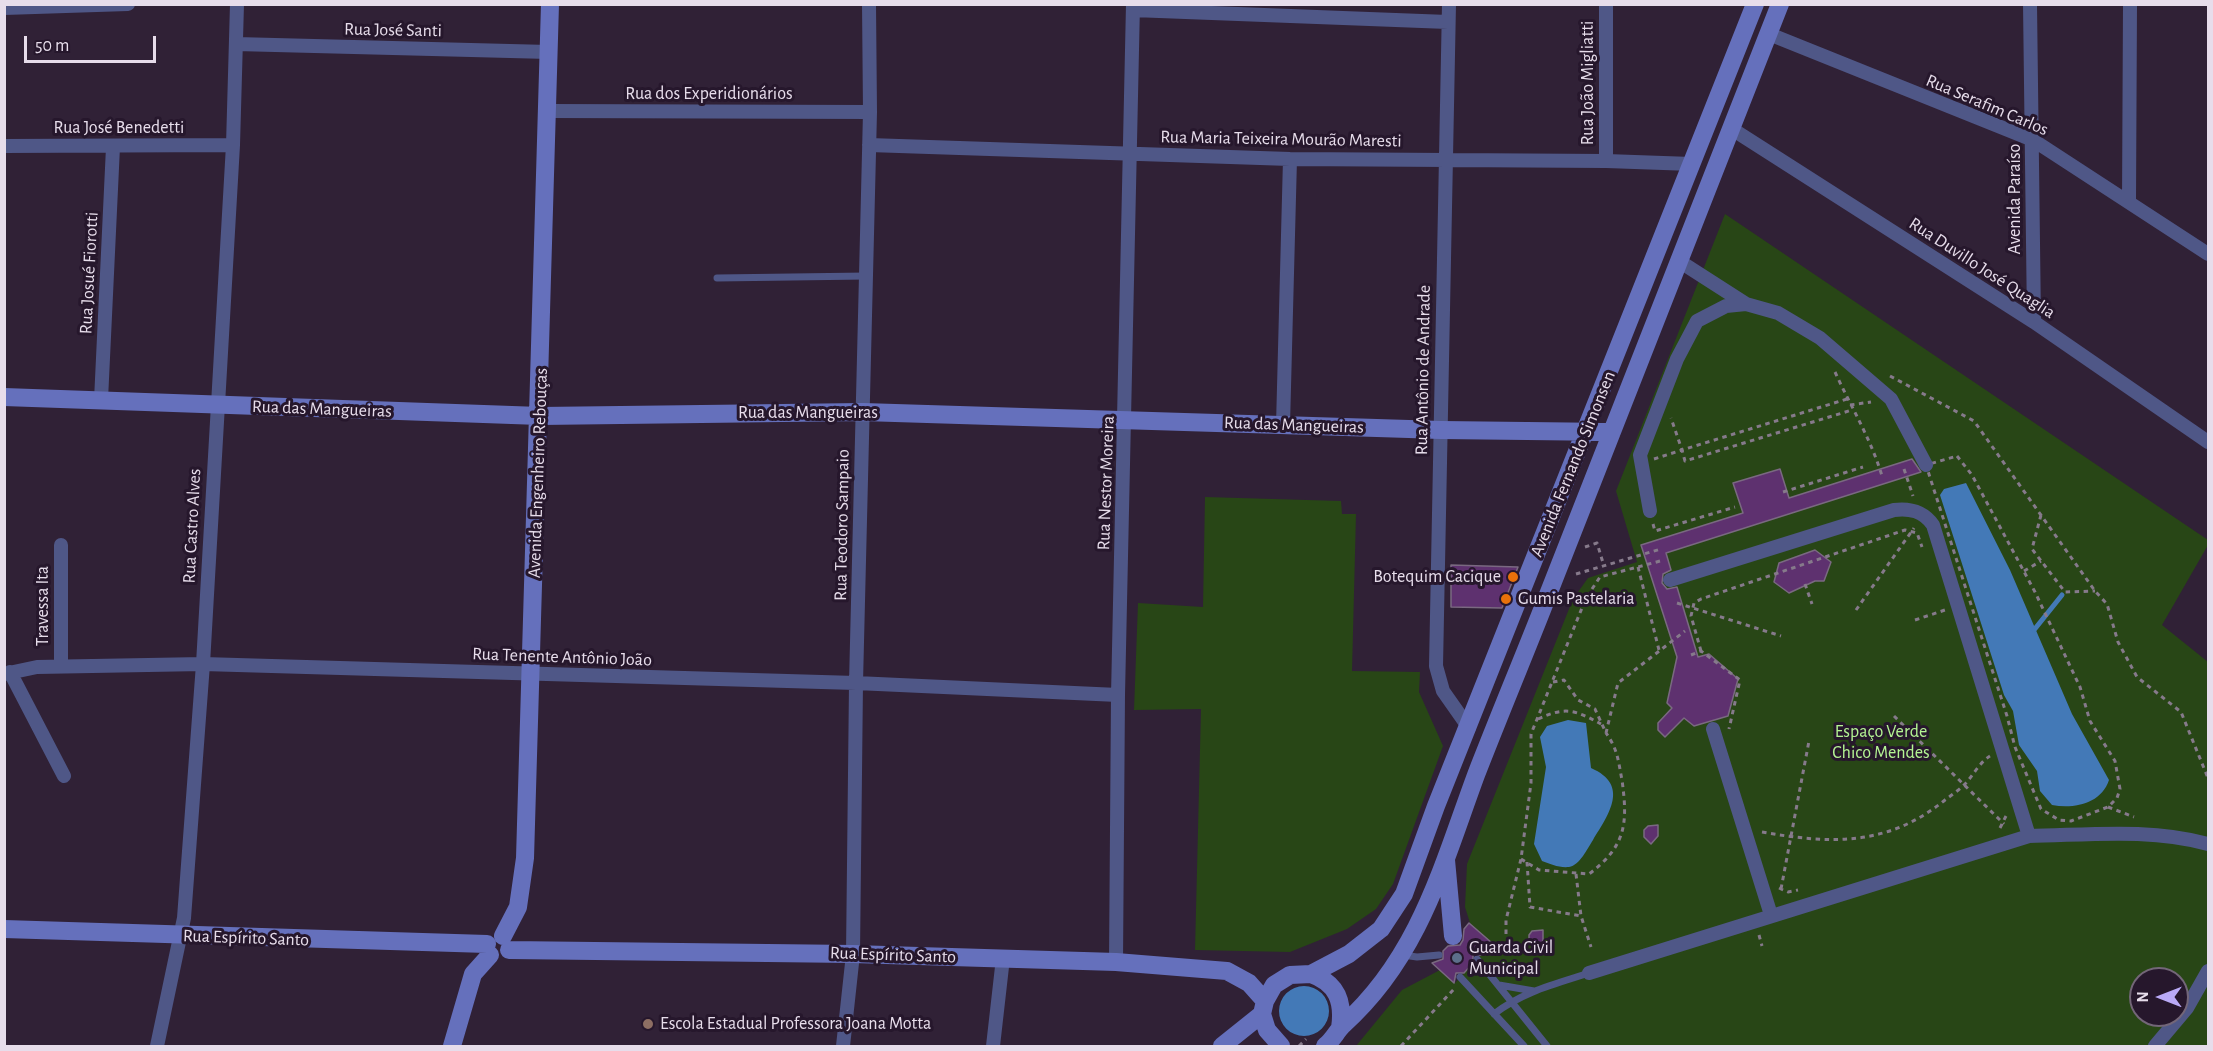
<!DOCTYPE html>
<meta charset="utf-8">
<style>
body{margin:0}
#map{position:relative;width:2213px;height:1051px;overflow:hidden;background:#302136;font-family:"Alegreya Sans",sans-serif}
canvas{display:block}
.frame{position:absolute;inset:0;border:6px solid #e7ddeb;pointer-events:none}
.north{position:absolute;left:2129px;top:967px;width:60px;height:60px;box-sizing:border-box;background:#26172c;border:2px solid #736678;border-radius:50%;rotate:270deg;font-size:16px;font-weight:700;line-height:24px;text-align:center;color:#e7ddeb}
.north::after{content:'';display:block;margin:auto;width:21px;height:27px;background:#baaaf7;clip-path:polygon(50% 0,100% 100%,50% 72%,0 100%)}
.scale{position:absolute;left:24px;top:36px;width:132px;height:27px;box-sizing:border-box;border:3px solid #e7ddeb;border-top:0;padding-left:8px;font-size:18px;line-height:21px;white-space:nowrap;color:#e7ddeb;-webkit-text-stroke:4px #26172c;paint-order:stroke}
</style>
<div id="map">
<canvas width="2213" height="1051"></canvas>
<div class="frame"></div>
<div class="north">N</div>
<div class="scale">50 m</div>
</div>
<script>
const ctx = document.querySelector('canvas').getContext('2d');
ctx.lineJoin = 'round';
function fillPath(path, color) { ctx.fillStyle = color; ctx.fill(path, 'evenodd'); }
function stroke(path, color, width, dash) { ctx.strokeStyle = color; ctx.lineWidth = width; ctx.lineCap = dash ? 'butt' : 'round'; ctx.setLineDash(dash || []); ctx.stroke(path); }
function label(font, color, halo, rows, align = 'center') {
  ctx.font = font + ' "Alegreya Sans",sans-serif'; ctx.lineWidth = 6; ctx.setLineDash([]); ctx.textBaseline = 'middle'; ctx.strokeStyle = halo; ctx.fillStyle = color; for (const [text, x, y, turn = 0] of rows) {
    ctx.save(); ctx.translate(x, y); ctx.rotate((+turn || 0) * Math.PI / 180); ctx.textAlign = isNaN(turn) ? turn : align; if (halo) ctx.strokeText(text, 0, 0); ctx.fillText(text, 0, 0); ctx.restore();
  }
}
const green = new Path2D(`
 M1725,214L2208,540V545L2162,625L2208,662V1046H1356L1402,990L1440,970L1455,983L1491,944L1470,923L1465,907L1467,864L1573,599L1588,578L1637,562L1616,491ZM2141,979H2177V1015H2141Z
 M1205,497L1341,501L1342,514H1356L1352,671L1420,672L1419,692L1443,746L1393,884L1376,909L1347,929L1290,952L1195,950L1201,709L1134,710L1138,603L1203,607Z`);
const water = new Path2D(`
 M1966,483L2010,570L2072,714L2109,780C2101,804 2074,809 2052,805L2040,791L2037,771L2019,745L2013,711L2004,695L1940,495L1944,489Z
 M1568,720L1586,723L1591,768C1630,785 1609,814 1593,840C1587,849 1580,865 1569,867C1559,868 1550,864 1542,861L1534,844L1546,767L1540,737L1547,726Z
 M1279 1011a25 25 0 1 1 50 0a25 25 0 1 1-50 0Z`);
const stream = new Path2D(`
 M2034,630L2062,595`);
const building = new Path2D(`
 M1912,459L1921,472L1666,553L1671,570L1663,574L1662,583L1667,589L1677,587L1698,657L1709,654L1738,679L1728,716L1694,726L1684,718L1665,737L1658,730V723L1672,708L1667,703L1677,657L1641,545L1743,513L1733,483L1780,469L1789,498Z
 M1815,550L1831,562L1824,581H1815L1789,593L1774,582L1779,563Z
 M1451,565L1518,567L1502,608L1451,607Z
 M1658,825V836L1651,844L1644,837V830L1648,826Z
 M1469,923L1492,943L1481,955H1473V963L1464,973H1456L1454,983L1432,963L1443,959V951L1448,946L1460,945L1463,940L1464,929Z
 M1543,930V941L1535,949L1529,941V935L1532,931Z`);
const path = new Path2D(`
 M1835,372C1851,407 1871,439 1882,476
 M1890,376L1974,421L2095,591L2107,604L2118,642L2137,677L2181,712L2208,778
 M1847,399L1682,450L1685,461L1852,410
 M1850,405L1871,402
 M1957,456L1972,475L2035,592L2080,687L2090,721L2115,761L2120,789L2117,798L2108,807L2071,821L2059,820L2041,809L2015,747L2007,716L1926,465Z
 M1654,459L1682,450L1671,418
 M1904,469L1913,496
 M1783,492L1863,467
 M2041,515L2032,549L2065,592L2095,591
 M1653,524L1655,531L1735,507
 M1585,547L1597,543L1604,566
 M1638,567L1659,650
 M2024,571L2041,561
 M1576,574L1661,549
 M1805,584L1812,604
 M1677,603L1781,636
 M1856,610L1914,528
 M1915,620L1945,610
 M1701,651L1691,616L1694,603L1701,599L1905,530L1917,533L1922,547
 M1691,655L1701,651L1740,680L1729,729
 M1553,682L1564,680L1578,700L1595,709L1606,733L1618,683L1685,631
 M1894,716L2004,824
 M1538,719C1566,706 1575,710 1601,724
 M2108,807L2134,817
 M2000,828L2006,816
 M1762,832C1830,844 1887,847 1945,800C1952,795 1960,789 1966,783C1974,774 1980,762 1990,756
 M1521,859L1539,870L1589,874C1626,846 1628,824 1622,780C1618,760 1618,750 1606,733
 M1527,862L1530,907L1581,916
 M1576,874L1581,916L1591,947
 M1779,888L1788,892L1798,890
 M1781,889L1809,741
 M1506,934V920L1521,859L1531,783V734L1586,598L1600,577L1664,560
 M1759,935L1762,946
 M1299,1046L1306,1039
 M1401,1046L1455,988`);
const lane = new Path2D(`
 M717,278L866,276
 M1403,955L1417,957L1439,955
 M1477,959L1547,1046
 M1460,977L1524,1046
 M1499,985L1534,991
 M1494,1014C1522,992 1555,984 1589,973`);
const street = new Path2D(`
 M1449,4L1436,666L1443,691L1469,728
 M1606,4V161
 M2030,4L2034,322
 M4,8L128,4
 M1133,10L1448,22
 M1769,34L2033,140L2208,254
 M236,44L549,52
 M548,111L870,112
 M1732,129L2034,322L2208,442
 M869,145L1290,159L1606,161L1692,164
 M4,146L233,145
 M2129,201L2130,4
 M1679,261L1746,304
 M101,400L113,147
 M1283,425L1290,159
 M1650,511L1640,455L1677,359L1697,321L1726,306L1746,304L1778,313L1820,338L1891,399L1926,465
 M61,545V666
 M10,672L64,776
 M4,674L37,667L203,664L856,683L1118,695
 M1713,729L1771,915
 M2029,836C2089,835 2150,828 2208,844
 M1116,962L1118,695L1133,4
 M1589,973L2029,836L1933,525C1923,511 1910,508 1894,510L1670,580
 M157,1046L184,918L203,664L233,145L237,4
 M843,1046L853,954L856,683L870,112L869,4
 M993,1046L1003,958
 M2155,1046L2187,1008L2208,971`);
const secondary = new Path2D(`
 M4,397L540,416L863,412L1441,430L1612,432
 M1446,860L1453,936
 M4,929L487,944
 M503,936L518,907L525,858L550,4
 M509,950L853,954L1116,962L1227,971L1249,983L1265,1001
 M1311,974C1337,983 1344,1002 1340,1028
 M1262,1014L1267,1030L1281,1046
 M452,1046L473,974L490,955
 M1222,1046L1262,1014L1265,1001L1274,985L1290,975L1311,974L1349,954L1381,929L1404,894L1436,806L1755,4
 M1325,1046C1333,1040 1336,1032 1343,1025C1419,957 1442,867 1476,775C1497,721 1519,668 1540,615C1620,411 1700,208 1780,4`);
const markers = [
 [1513,577,6,"#e8710a"],
 [1506,599,6,"#e8710a"],
 [1457,958,6,"#5c6f8a"],
 [648,1024,6,"#8d6e63"]
];
const streetNames = [
 ["Rua José Santi",393,30,1],
 ["Rua João Migliatti",1588,83,-90],
 ["Rua dos Experidionários",709,94],
 ["Rua Serafim Carlos",1987,105,23],
 ["Rua José Benedetti",119,128],
 ["Rua Maria Teixeira Mourão Maresti",1281,139,1],
 ["Avenida Paraíso",2015,199,-90],
 ["Rua Duvillo José Quaglia",1982,268,33],
 ["Rua Josué Fiorotti",89,273,-87],
 ["Rua Antônio de Andrade",1423,370,-89],
 ["Rua das Mangueiras",322,409,2],
 ["Rua das Mangueiras",808,413],
 ["Rua das Mangueiras",1294,425,2],
 ["Avenida Fernando Simonsen",1573,464,-68],
 ["Avenida Engenheiro Rebouças",538,473,-88],
 ["Rua Nestor Moreira",1106,483,-88],
 ["Rua Teodoro Sampaio",842,525,-89],
 ["Rua Castro Alves",192,526,-87],
 ["Travessa Ita",43,606,-90],
 ["Rua Tenente Antônio João",562,657,2],
 ["Rua Espírito Santo",246,938,2],
 ["Rua Espírito Santo",893,955,2]
];
const poiNames = [
 ["Botequim Cacique",1501,577,"right"],
 ["Gumis Pastelaria",1518,599],
 ["Guarda Civil",1469,948],
 ["Municipal",1469,969],
 ["Escola Estadual Professora Joana Motta",660,1024]
];
const parkNames = [
 ["Espaço Verde",1881,732],
 ["Chico Mendes",1881,753]
];
fillPath(green, '#284616');
fillPath(water, '#4379b7');
stroke(stream, '#4379b7', 5);
fillPath(building, '#5e316f');
stroke(building, '#7a6981', 1.5);
stroke(path, '#867a8b', 3, [4.5, 4.5]);
stroke(lane, '#4f5787', 7);
stroke(street, '#4f5787', 14);
stroke(secondary, '#6570bc', 18);
for (const [x, y, r, color] of markers) { const dot = new Path2D(); dot.arc(x, y, r, 0, 2 * Math.PI); ctx.fillStyle = color; ctx.fill(dot); stroke(dot, '#26172c', 2); }
label('18px', '#e7ddeb', '#26172c', streetNames);
label('18px', '#e7ddeb', '#26172c', poiNames, 'left');
label('18px', '#b4f593', '#26172c', parkNames);
</script>
